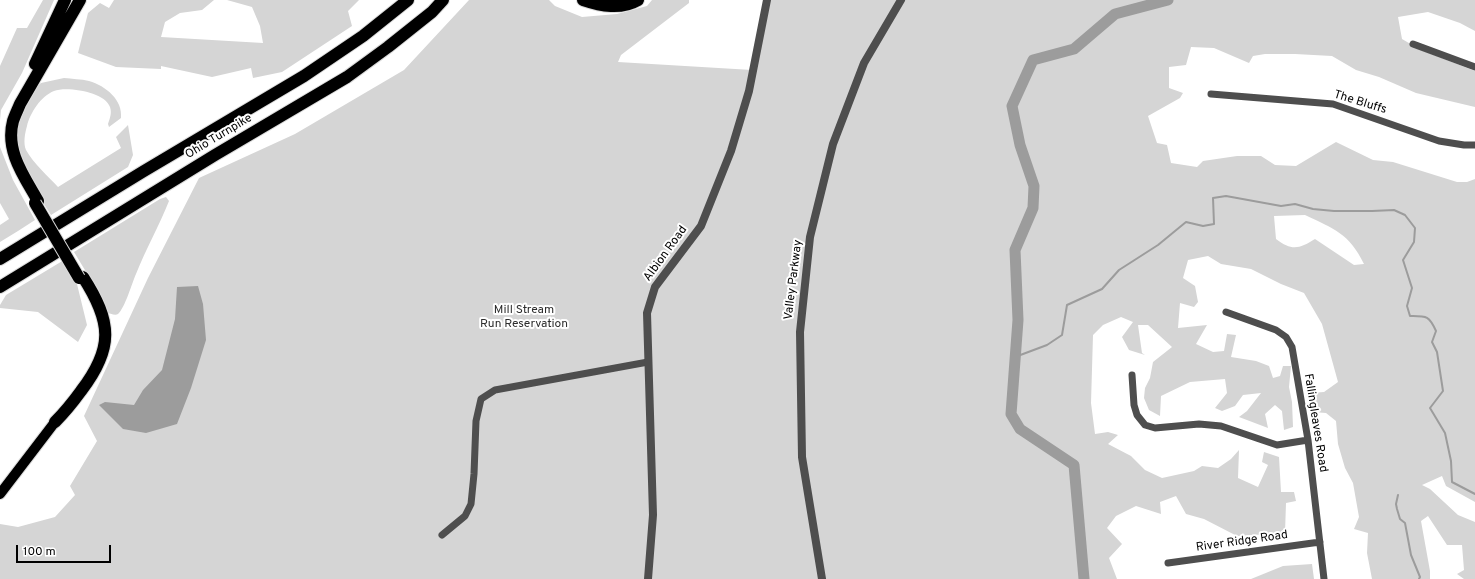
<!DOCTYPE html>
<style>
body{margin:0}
#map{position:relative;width:1475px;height:579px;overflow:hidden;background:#fff;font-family:Overpass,sans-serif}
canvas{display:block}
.scale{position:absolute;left:16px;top:545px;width:95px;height:18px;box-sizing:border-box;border:2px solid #000;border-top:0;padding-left:5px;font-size:12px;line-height:14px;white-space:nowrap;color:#000;-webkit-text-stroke:3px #fff;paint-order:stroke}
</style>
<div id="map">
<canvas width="1475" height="579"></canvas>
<div class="scale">100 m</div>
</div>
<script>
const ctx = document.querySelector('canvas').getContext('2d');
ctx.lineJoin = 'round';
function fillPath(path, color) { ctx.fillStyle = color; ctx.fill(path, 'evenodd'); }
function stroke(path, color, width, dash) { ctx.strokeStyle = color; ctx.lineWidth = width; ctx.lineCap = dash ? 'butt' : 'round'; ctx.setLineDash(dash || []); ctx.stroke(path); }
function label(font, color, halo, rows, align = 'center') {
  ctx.font = font + ' Overpass,sans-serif'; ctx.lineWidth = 4; ctx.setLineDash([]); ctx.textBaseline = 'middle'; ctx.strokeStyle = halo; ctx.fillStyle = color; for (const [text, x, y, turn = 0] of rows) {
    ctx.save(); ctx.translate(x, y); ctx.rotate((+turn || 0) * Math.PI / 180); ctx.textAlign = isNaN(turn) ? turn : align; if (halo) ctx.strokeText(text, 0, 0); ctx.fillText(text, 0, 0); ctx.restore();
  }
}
const green = new Path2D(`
 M43,0H54L22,73L1,110L0,120V66L17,28H27Z
 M114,0H214L202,10L180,13L165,22L161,37L263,43L260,26L252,7L227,0H359L348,11L352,26L282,72L253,78L251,68L212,77L161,66V69L116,67L78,53L88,13L100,3L109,8Z
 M469,0H549L555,6L582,17L617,14L647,6L652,0H689V3L621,55L618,62L752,70L766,0H1475V31L1460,23L1428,12L1398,17L1402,39L1421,50L1475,71V107L1416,93L1379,77L1356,70L1332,56L1295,54H1265L1253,56L1249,63L1214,48L1191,47L1186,65L1169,67V88L1183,93L1180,98L1148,116L1157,143L1167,145L1171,163L1197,167L1203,161L1237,156H1261L1275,165L1296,166L1336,142L1373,160L1393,162L1457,182H1467L1475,179V502L1446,486L1442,476L1422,485L1430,489L1458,515L1475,522V579H1464L1457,574L1464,570L1462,545H1447L1428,516L1421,521L1430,571V579H1372L1367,553L1368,533L1354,529L1359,517L1353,483L1345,468L1338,444L1336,421L1326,413L1313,412L1311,393L1324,392L1338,382L1322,324L1304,293L1281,284L1251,269L1221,264L1208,256L1188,260L1183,278L1195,286L1198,302L1194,307L1180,303L1178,328L1207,325L1196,344L1213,352L1224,351L1227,334L1236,335L1231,357L1256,361L1269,366L1273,378L1280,376L1283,366H1291L1289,387L1292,402L1293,427L1284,430L1282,411L1275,405L1265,414L1268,428L1239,417L1247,411L1261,393L1243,395L1235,406L1222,411L1215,408L1227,393L1225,379L1190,382L1161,396L1160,416L1149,410L1144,398L1145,388L1150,378L1153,362L1172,347L1148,325H1138L1142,353L1145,355L1129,350L1122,337L1133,322L1121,317L1103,325L1093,335L1091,403L1095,434L1108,432L1118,435L1108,444L1131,456L1145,470L1162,478L1194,471L1202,466L1218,468L1231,459L1239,450L1238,478L1258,487L1268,465L1262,462L1264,452L1279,457L1281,492H1294L1296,501L1286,503L1285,533L1237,536L1204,519L1186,514L1176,496L1160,502L1161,514L1136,506L1116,516L1107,528L1122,544L1109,558L1117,579H0V524L18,527L55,517L75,495L70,486L97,441L84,416L148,278L199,178L295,134L404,70ZM1305,215C1334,229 1349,233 1364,264L1354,265L1315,239C1299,249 1292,251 1276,239L1274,216Z
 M64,78C72,79 81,79 89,81C106,86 123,100 121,118L109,127L108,124C110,118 112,113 110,107C105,92 67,86 54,91C41,96 30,113 27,126C25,133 23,143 26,150C33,163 48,176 58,187L121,148L116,137L128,125L133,155L128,167L51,215L33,187L18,158L15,120L34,89L41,83Z
 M0,147L13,180L35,220L18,231L0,242V225L9,219L0,203Z
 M166,197L169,201C159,226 146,249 136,274C132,283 125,308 118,314C115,316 110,313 106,313L94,285L74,252L160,199Z
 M64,260L76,280L87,325L78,342L38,312L0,308V305L6,295Z
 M1312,564L1314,579H1251L1283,566Z`);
const water = new Path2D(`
 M198,286L203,304L206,340L191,388L177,424L146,433L123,429L99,405L105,402L134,405L143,390L162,370L175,319L177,287Z`);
const stream = new Path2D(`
 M1015,357L1047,345L1062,335L1067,305L1102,289L1119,270L1158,245L1186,222L1203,226L1214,224L1213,198L1226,196L1281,206L1295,204L1313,209L1334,211H1372L1394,210L1405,215L1415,228L1414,242L1403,260L1412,288L1407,306L1410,316C1426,316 1429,315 1436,331L1432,342L1437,352L1443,391L1430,408L1445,433L1451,461L1452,482L1475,494
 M1398,495L1396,504L1397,509L1400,519L1405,523L1411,555L1420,577L1419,579`);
const river = new Path2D(`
 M1084,579L1074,465L1020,429L1011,414L1018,320L1015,250L1033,208L1034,186L1020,145L1012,106L1033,60L1074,49L1115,14L1168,0`);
const minor = new Path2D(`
 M1413,44L1475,67
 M1211,94L1333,104L1439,141L1464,145H1475
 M1226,312L1276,330L1286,337L1292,347L1308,440L1324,579
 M1132,375L1134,405L1137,415L1145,425L1155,428L1199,424L1221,426L1277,445L1308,440
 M442,535L465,516L471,504L474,474L476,421L481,399L495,390L648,362
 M1168,563L1320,542`);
const tertiary = new Path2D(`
 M648,579L653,515L647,313L655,287L701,226L731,151L749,91L767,0
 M822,579L802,457L800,332L810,237L833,144L864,63L901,0`);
const primary = new Path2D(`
 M0,494L55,422`);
const motorway = new Path2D(`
 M583,0C601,6 621,10 638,0
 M35,64L65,0
 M38,201C24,176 5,151 13,121C15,115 18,109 20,104L80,0
 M0,259L144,171L304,76L363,36L408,0
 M0,287L215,155L347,77L388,47L432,12L443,0
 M55,422C65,412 73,402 81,391C114,348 112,322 83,277`);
const motorwayBridge = new Path2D(`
 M35,203L79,278`);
const streetNames = [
 ["The Bluffs",1360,103,17],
 ["Ohio Turnpike",219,137,-31],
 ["Albion Road",666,254,-54],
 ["Valley Parkway",794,280,-83],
 ["Fallingleaves Road",1315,423,81],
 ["River Ridge Road",1242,542,-8]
];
const parkNames = [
 ["Mill Stream",524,311],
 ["Run Reservation",524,325]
];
fillPath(green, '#d5d5d5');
fillPath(water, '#9c9c9c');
stroke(stream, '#9c9c9c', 2);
stroke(river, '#9c9c9c', 11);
stroke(primary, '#dbdbdb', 12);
stroke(motorway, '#dbdbdb', 14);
stroke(minor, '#4e4e4e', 7);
stroke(tertiary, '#4e4e4e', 8);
stroke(primary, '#000', 10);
stroke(motorway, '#000', 12);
stroke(motorwayBridge, '#dbdbdb', 14, []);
stroke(motorwayBridge, '#000', 12);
label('12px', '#000', '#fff', streetNames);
label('12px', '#2c2c2c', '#fff', parkNames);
</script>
